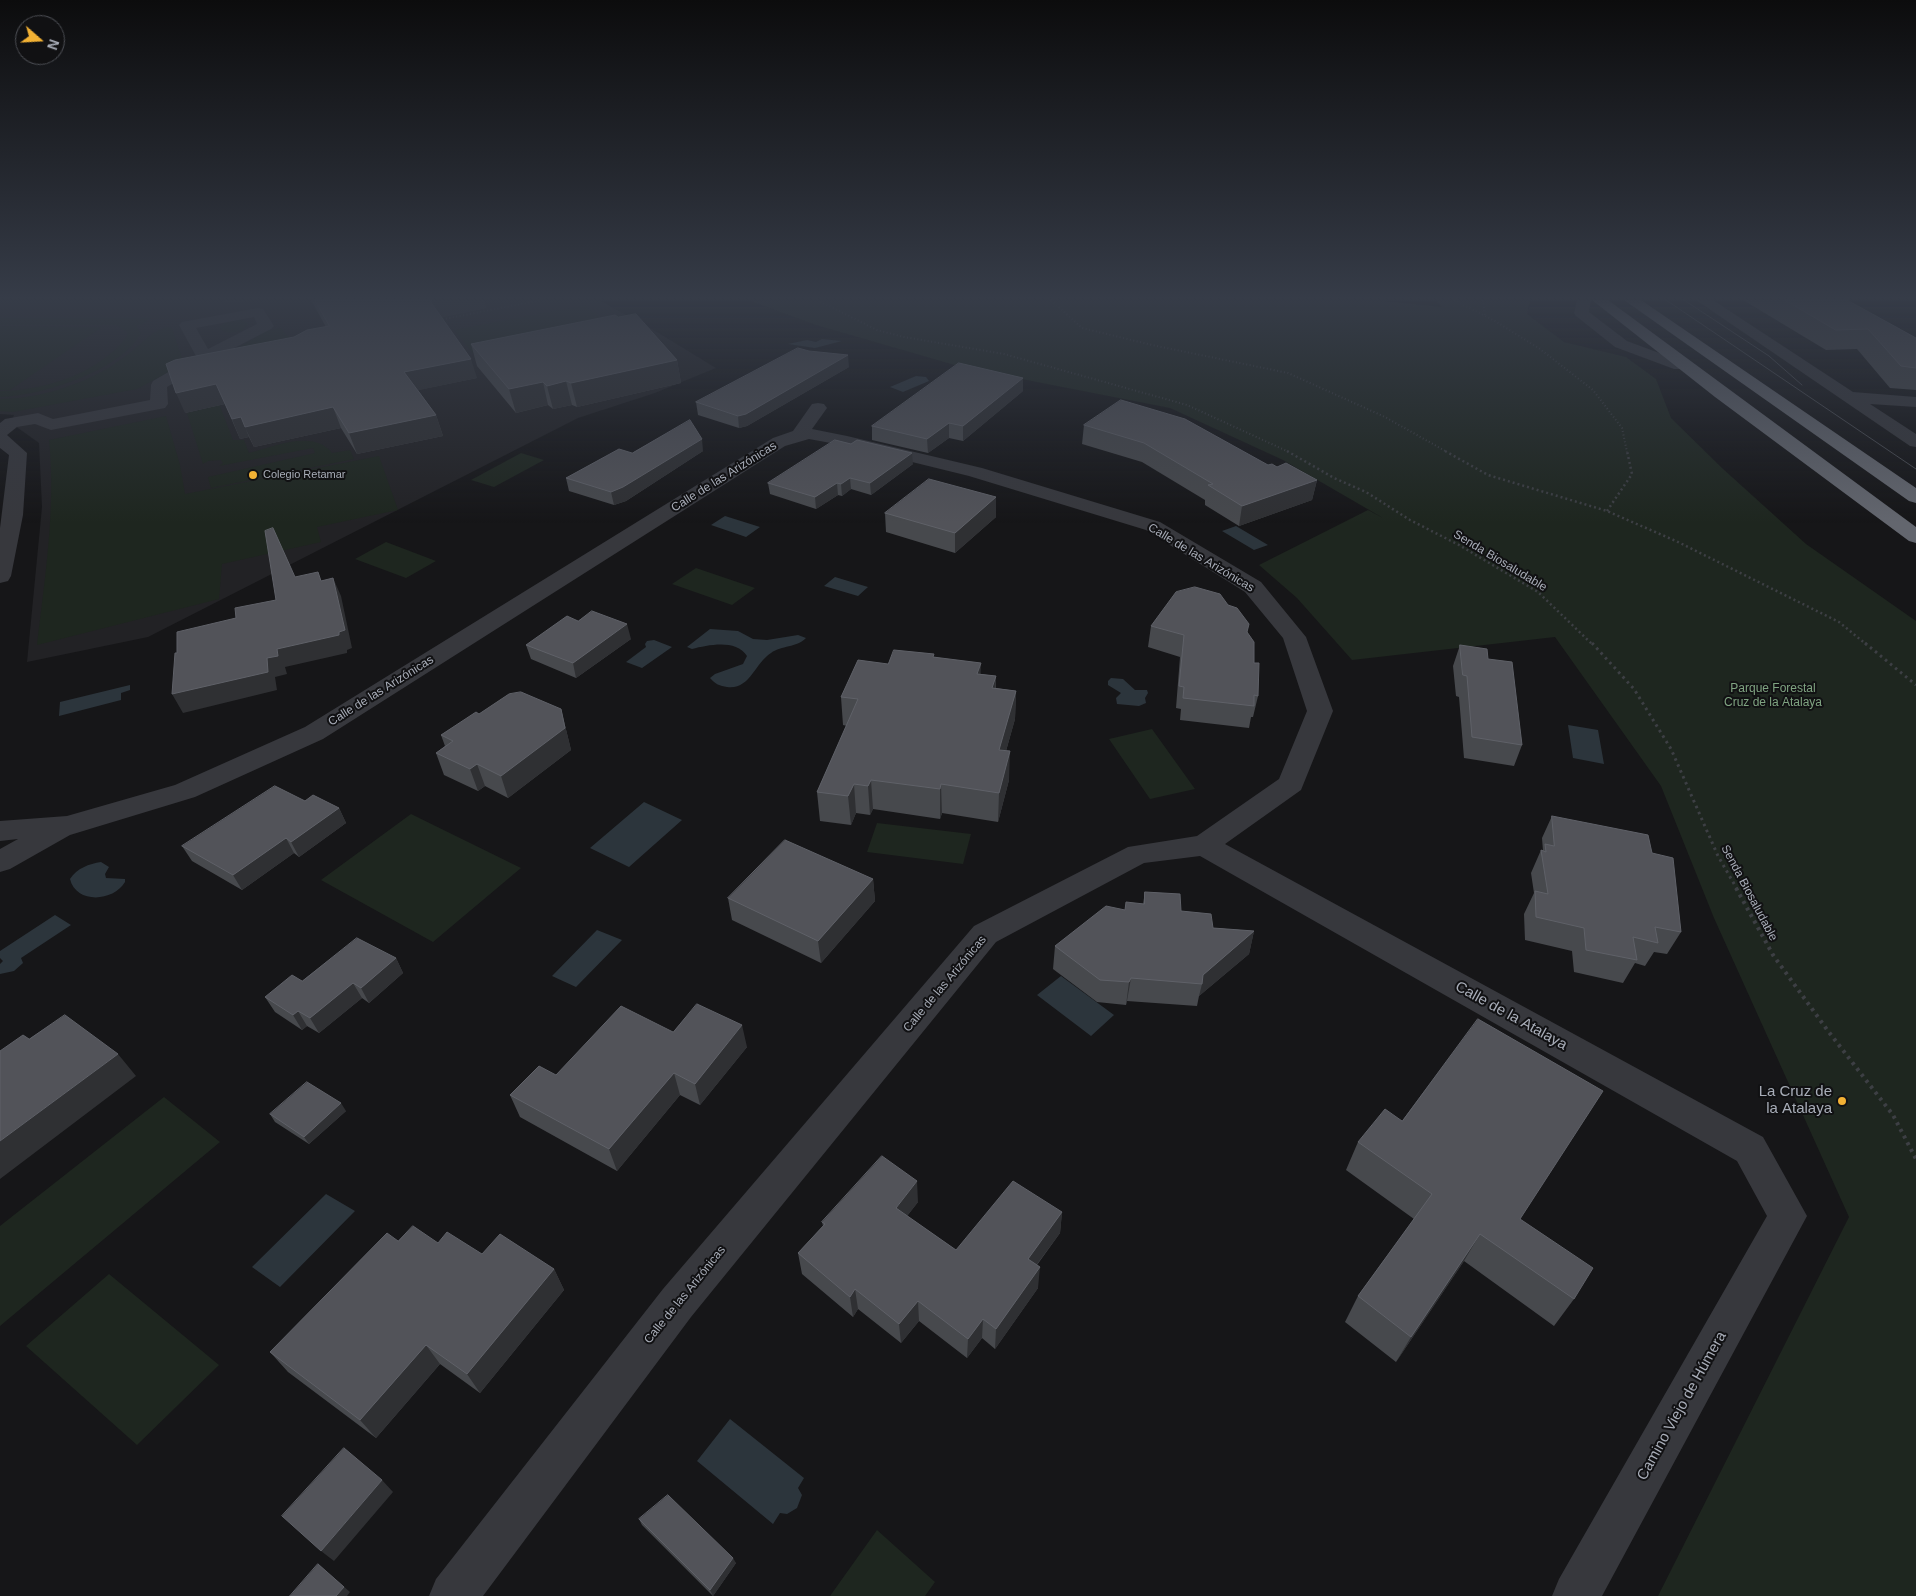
<!DOCTYPE html>
<meta charset="utf-8">
<style>
body{margin:0}
#map{position:relative;width:1916px;height:1596px;overflow:hidden;background:#161618;font-family:Helvetica,sans-serif}
canvas{display:block}
.north{position:absolute;left:15px;top:15px;width:50px;height:50px;box-sizing:border-box;background:#111113;border:1px solid #4d4f55;border-radius:50%;rotate:109deg;font-size:14px;font-weight:700;line-height:20px;text-align:center;color:#a8adb8}
.north::after{content:'';display:block;margin:auto;width:18px;height:22px;background:#f2b134;clip-path:polygon(50% 0,100% 100%,50% 72%,0 100%)}
</style>
<div id="map">
<canvas width="1916" height="1596"></canvas>
<div class="north">N</div>
</div>
<script>
const ctx = document.querySelector('canvas').getContext('2d');
ctx.lineJoin = 'round';
function fillPath(path, color) { ctx.fillStyle = color; ctx.fill(path, 'evenodd'); }
function stroke(path, color, width, dash) { ctx.strokeStyle = color; ctx.lineWidth = width; ctx.lineCap = dash ? 'butt' : 'round'; ctx.setLineDash(dash || []); ctx.stroke(path); }
function label(font, color, halo, rows, align = 'center') {
  ctx.font = font + ' Helvetica,sans-serif'; ctx.lineWidth = 4; ctx.setLineDash([]); ctx.textBaseline = 'middle'; ctx.strokeStyle = halo; ctx.fillStyle = color; for (const [text, x, y, turn = 0] of rows) {
    ctx.save(); ctx.translate(x, y); ctx.rotate((+turn || 0) * Math.PI / 180); ctx.textAlign = isNaN(turn) ? turn : align; if (halo) ctx.strokeText(text, 0, 0); ctx.fillText(text, 0, 0); ctx.restore();
  }
}
const built = new Path2D(`
 M0,300H599L652,329L716,368L655,393L578,418L148,637L27,662L42,507L39,443L11,423L14,415L0,414Z`);
const green = new Path2D(`
 M748,300H1373L1442,307L1435,300H1530L1527,314L1564,342L1626,357L1656,379L1671,418L1722,468L1806,544L1916,621V1596H1658L1849,1217L1714,918L1661,786L1555,637L1352,660L1297,598L1259,565L1368,510L1383,518L1283,460L1170,408L965,368L816,325Z
 M585,305L618,333L480,362L454,330Z
 M0,318H150L141,325H136L141,333C121,371 40,396 0,397V391C44,391 100,373 127,336V332L116,325H0Z
 M241,319L248,324L242,331C233,332 224,335 219,327L225,321Z
 M0,326L102,327L10,390H0Z
 M168,327L172,328L184,364L137,389L13,412L0,411V399C33,399 72,388 101,372C110,368 118,361 127,355C140,346 152,330 168,327Z
 M281,328L284,333L298,345L196,374L266,331Z
 M202,381L218,401L233,440H244L249,453C274,447 313,429 332,453L350,450L354,459L211,488L208,477L315,453L313,448L219,466L223,463L221,460L208,461L203,464L187,413L212,407Z
 M166,416L180,465L185,494L379,456L398,510L317,527L321,542L222,564L219,599L37,645C45,577 56,508 49,440Z
 M521,453L544,460L494,487L471,480Z
 M386,542L436,561L406,578L355,559Z
 M696,568L755,588L732,605L672,584Z
 M1152,729L1195,789L1150,799L1109,739Z
 M411,814L521,868L433,942L321,880Z
 M877,823L971,834L963,864L867,852Z
 M164,1097L220,1142L0,1326V1226Z
 M109,1274L219,1365L137,1445L26,1346Z
 M877,1530L935,1582L925,1596H830Z`);
const water = new Path2D(`
 M822,339L842,341L815,348L788,344L807,340L816,342Z
 M916,376L926,377L929,381L903,392L890,387Z
 M725,516L760,527L746,537L711,525Z
 M1236,526L1268,545L1254,550L1222,531Z
 M835,577L868,587L858,596L824,586Z
 M710,629L738,631L753,639L767,640L798,635L806,638C796,648 782,645 771,653C754,664 750,690 727,687C720,686 715,684 710,678L715,674L743,664L747,656C736,639 709,645 692,649L687,647Z
 M654,640L672,647L642,668L626,662L646,647L645,644L647,641Z
 M1111,678L1123,679L1135,690H1147L1148,693L1145,698L1146,703L1139,706L1117,704L1116,698L1121,693L1108,685V681Z
 M130,685V690L121,693V700L59,716L60,702Z
 M1568,725L1598,730L1604,764L1573,758Z
 M644,802L682,820L629,867L590,848Z
 M101,862L109,867L105,874L106,878L125,879V882C113,902 76,904 70,879C77,868 89,864 101,862Z
 M55,915L71,925L21,958L23,963L14,971L0,974V964L3,961L0,958V951Z
 M597,930L622,940L576,987L552,976Z
 M1061,976L1114,1015L1091,1036L1037,995Z
 M326,1194L355,1211L280,1287L252,1267Z
 M730,1419L804,1478L798,1488L802,1495L797,1508L787,1514L780,1513L773,1524L697,1461Z`);
const pathFar3 = new Path2D(`
 M817,300L877,330L904,337L1004,354L1187,405L1289,452
 M1051,300L1082,328L1152,345L1288,373L1385,417L1447,452
 M1454,300L1495,321L1540,349L1593,390L1622,428L1627,452
 M1483,300L1485,316
 M439,320L542,300`);
const pathFar2 = new Path2D(`
 M1287,451L1334,478L1366,492L1410,520L1459,545L1538,592L1593,645
 M1445,451L1488,475L1607,511L1676,541L1839,622L1867,645
 M1607,511L1632,474L1627,451`);
const pathFar1 = new Path2D(`
 M1592,643L1634,689L1671,749L1718,856L1737,889
 M1865,643L1916,685`);
const path = new Path2D(`
 M1736,888L1773,955L1828,1031L1893,1115L1916,1159`);
const minor = new Path2D(`
 M1577,300H1591L1589,312L1627,341L1686,363L1688,366L1686,369H1674L1615,347L1576,316L1574,313Z
 M1696,300H1713L1853,392L1916,397V407L1870,404L1916,434V447L1910,446Z
 M258,308L263,309L274,326L271,329L211,360L167,387L168,404L165,408L51,430L35,424L17,427L7,435L27,453L23,515L11,576L8,581L0,583V528L9,455L0,448V423L5,419L38,413L53,419L150,400L151,385L153,381L196,356L179,325L182,322ZM254,317L257,324L208,349L196,328Z
 M818,403L824,404L827,408L812,429L847,436L982,468L1160,522L1261,582L1306,637L1333,711L1301,790L1225,844L1763,1137L1807,1216L1602,1596H1552L1559,1579L1767,1216L1737,1161L1200,856L1144,863L996,942L691,1317L483,1596H429L436,1579L663,1289L974,926L1128,847L1197,836L1279,779L1307,711L1283,638L1245,592L1146,530L969,476L847,446L809,439L785,446L323,739L195,797L70,835L10,869L0,872V849L18,839L0,841V821L67,816L175,785L305,727L773,438L793,431L812,404Z`);
const highway = new Path2D(`
 M1592,300H1608L1916,527V543L1909,541L1715,397Z
 M1624,300H1641L1916,488V503L1909,501Z`);
const tram = new Path2D(`
 M1666,300L1916,469
 M1684,300L1769,356L1802,385`);
const wall = new Path2D(`
 M311,300H484L486,308L442,317L477,378L418,390L436,415L443,436L357,454L341,428L254,447L249,437L240,439L225,404L185,413L294,337L326,327Z
 M1743,300H1847L1916,338V390L1890,388L1857,349L1826,350Z
 M471,344L677,360L681,383L577,407L572,405L553,409L548,405L516,413L477,366Z
 M849,367L747,426L739,428L698,415L696,402Z
 M1023,391L963,441L949,438L928,453L872,440V426Z
 M1084,425L1277,467L1317,480L1312,500L1239,526L1205,505V500L1142,462L1082,444Z
 M703,451L626,501L614,505L569,491L566,478L632,453Z
 M913,464L871,495L851,489L842,496L838,495L816,509L770,494L768,483Z
 M996,497V517L955,553L886,532L885,513Z
 M578,621L631,639L576,678L531,659L526,645Z
 M1151,626L1247,632L1254,663L1258,696L1253,717H1251L1249,728L1180,720L1181,709L1176,708L1180,657L1148,647Z
 M1460,645L1488,659L1522,745L1514,766L1464,758L1459,697L1456,696L1453,666Z
 M934,657L981,674L996,676V688L1016,691L1015,719L1006,751L1009,780L998,822L942,813L940,819L873,809L870,815L856,813L851,825L820,821L817,792L847,726L843,725L841,697L888,664Z
 M561,709L571,750L508,798L485,786L478,791L444,775L436,753L445,746L441,735L479,714Z
 M305,801L339,808L346,823L299,857L294,853L242,890L192,861L182,846Z
 M1552,816L1652,853L1681,932L1667,954L1654,952L1645,966L1635,963L1623,983L1574,972L1572,951L1525,940L1524,914L1534,893L1531,873L1541,850L1543,851L1542,838Z
 M873,879L875,901L821,963L732,920L728,898Z
 M1145,892L1213,928L1254,931L1249,954L1199,996L1197,1006L1127,1001L1126,1005L1097,1002L1053,969L1055,946L1125,910L1143,904Z
 M396,958L403,973L369,1003L362,998L319,1033L307,1026L302,1030L275,1012L265,997L302,981Z
 M673,1032L747,1047L700,1105L680,1095L617,1171L520,1117L510,1095L556,1075Z
 M346,1111L309,1144L275,1122L270,1114Z
 M1358,1142L1520,1219L1574,1299L1554,1326L1464,1261L1396,1362L1345,1322L1358,1296L1414,1219L1346,1170Z
 M918,1202L907,1216L956,1250L1062,1212L1060,1233L1037,1265L1038,1288L995,1349L982,1338L967,1358L919,1321L901,1343L858,1309L853,1317L802,1274L798,1253L823,1226L822,1222Z
 M398,1241L438,1243L482,1254L554,1269L564,1290L480,1393L440,1364L376,1438L288,1372L270,1352Z
 M639,1519L736,1563L713,1596L642,1525Z`);
const shadedWall = new Path2D(`
 M225,300H257L226,303Z
 M432,300H484L486,308L435,319L430,301Z
 M848,355L849,367L747,426L739,428L738,416Z
 M471,359L477,378L410,392L404,372Z
 M677,360L681,383L577,407L571,383Z
 M1023,378V391L963,441V426Z
 M566,381L572,405L553,409L547,386Z
 M543,382L548,405L516,413L509,389Z
 M216,384L225,404L185,413L176,393Z
 M333,407L341,428L254,447L245,427Z
 M436,415L443,436L357,454L349,433Z
 M241,417L249,437L240,439L232,419Z
 M949,423V438L928,453L927,439Z
 M702,439L703,451L626,501L614,505L611,492Z
 M912,453L913,464L871,495L870,483Z
 M850,478L851,489L842,496L841,484Z
 M1317,480L1312,500L1239,526L1242,506Z
 M837,483L838,495L816,509L815,497Z
 M996,497V517L955,553V533Z
 M333,578L341,596L352,648L347,650V653L285,667L287,674L275,677L277,690L183,713L172,694L267,658L277,649Z
 M627,624L631,639L576,678L573,663Z
 M981,663L980,691L977,674Z
 M996,676L995,704L992,688Z
 M1016,691L1015,719L998,779L999,750Z
 M561,709L571,750L508,798L501,776Z
 M1010,751L1009,780L998,822L999,793Z
 M477,764L485,786L478,791L470,769Z
 M871,780L873,809L870,815L868,786Z
 M854,784L856,813L851,825L848,796Z
 M941,784L942,813L940,819V789Z
 M339,808L346,823L299,857L291,842Z
 M286,838L294,853L242,890L233,875Z
 M873,879L875,901L821,963L818,941Z
 M1254,931L1249,954L1199,996L1202,984L1203,975Z
 M396,958L403,973L369,1003L361,988Z
 M1131,978L1127,1001L1126,1005L1129,982Z
 M353,983L362,998L319,1033L310,1018Z
 M298,1011L307,1026L302,1030L293,1015Z
 M742,1025L747,1047L700,1105L695,1084Z
 M118,1054L136,1076L0,1179V1141Z
 M674,1073L680,1095L617,1171L609,1149Z
 M341,1103L346,1111L309,1144L304,1137Z
 M917,1181L918,1202L897,1229L896,1208Z
 M1062,1212L1060,1233L1026,1279L1028,1259Z
 M1480,1234L1464,1261L1396,1362L1411,1337Z
 M1040,1267L1038,1288L995,1349L996,1329Z
 M554,1269L564,1290L480,1393L467,1374Z
 M855,1289L858,1309L853,1317L850,1297Z
 M918,1301L919,1321L901,1343L899,1324Z
 M983,1319L982,1338L967,1358L968,1339Z
 M426,1345L440,1364L376,1438L360,1420Z
 M382,1480L393,1492L334,1561L321,1551Z
 M733,1558L736,1563L713,1596L710,1590Z
 M318,1564L350,1592L347,1596H336Z`);
const building = new Path2D(`
 M315,300H432L430,301L471,359L404,372L436,415L349,433L333,407L245,427L241,417L232,419L216,384L176,393L166,364L175,360L294,337L307,330L329,326Z
 M1785,300H1847L1916,338V368L1901,366L1868,329L1836,330Z
 M636,314L677,360L571,383L566,381L547,386L543,382L509,389L471,344L615,315L618,317Z
 M798,348L809,351L848,355L746,414L738,416L696,402Z
 M959,363L1023,378L963,426L949,423L927,439L872,426Z
 M1121,400L1185,419L1268,465L1272,464L1277,467L1286,463L1317,480L1242,506L1208,485L1213,484L1144,443L1084,425Z
 M690,420L702,439L623,487L611,492L566,478L619,449L632,453Z
 M835,440L851,444L857,440L912,453L870,483L850,478L841,484L837,483L815,497L768,483Z
 M929,479L996,497L955,533L885,513Z
 M273,528L295,577L318,572L321,581L333,578L345,630L339,632V635L277,649L278,656L267,658L268,672L172,694L175,653H177V632L236,618L235,608L276,600L265,531Z
 M1195,587L1220,594L1228,605L1237,608L1249,624L1247,632L1254,642V663H1259L1258,696L1254,695V706L1183,698L1184,687L1179,686L1184,635L1151,626L1176,592Z
 M592,611L627,624L573,663L526,645L567,616L578,621Z
 M1460,645L1487,649L1488,659L1512,662L1522,745L1472,737L1467,676L1463,675Z
 M894,650L934,654L933,657L981,663L977,674L996,676L992,688L1016,691L999,750L1010,751L999,793L941,784L940,789L871,780L868,786L854,784L848,796L817,792L858,699L841,697L858,660L888,664Z
 M521,692L561,709L565,728L501,776L477,764L470,769L436,753L453,741L441,735L476,712L479,714L509,694Z
 M275,786L305,801L313,795L339,808L291,842L286,838L233,875L182,846Z
 M1552,816L1648,835L1652,853L1673,858L1681,932L1655,927L1658,943L1633,937L1637,960L1586,950L1584,928L1536,917L1535,891L1548,894L1541,850L1546,852L1545,844L1554,846Z
 M785,840L873,879L818,941L728,898Z
 M1145,892L1180,894L1181,911L1211,914L1213,928L1254,931L1203,975L1202,984L1131,978L1129,982L1100,980L1055,946L1106,906L1125,910L1126,902L1144,904Z
 M357,938L396,958L361,988L353,983L310,1018L298,1011L293,1015L265,997L292,975L302,981Z
 M697,1004L742,1025L695,1084L674,1073L609,1149L510,1095L539,1066L556,1075L621,1006L673,1032Z
 M65,1015L118,1054L0,1141V1051L23,1035L29,1039Z
 M1478,1019L1603,1091L1520,1219L1593,1268L1574,1299L1480,1234L1411,1337L1358,1296L1432,1194L1358,1142L1385,1109L1402,1121Z
 M307,1082L341,1103L304,1137L270,1114Z
 M882,1156L917,1181L896,1208L956,1250L1013,1181L1062,1212L1028,1259L1040,1267L996,1329L983,1319L968,1339L918,1301L899,1324L855,1289L850,1297L798,1253L825,1224L822,1222Z
 M413,1226L438,1243L447,1232L482,1254L500,1234L554,1269L467,1374L426,1345L360,1420L270,1352L387,1233L398,1241Z
 M344,1448L382,1480L321,1551L282,1516Z
 M668,1495L733,1558L710,1590L639,1519Z
 M318,1564L344,1587L336,1596H290Z`);
const markers = [
 [253,475,5,"#f2b134"],
 [1842,1101,5,"#f2b134"]
];
const farPoinames = [
 ["Colegio Retamar",263,475]
];
const streetNames = [
 ["Calle de las Arizónicas",724,477,-32],
 ["Calle de las Arizónicas",1201,558,31],
 ["Senda Biosaludable",1500,561,31],
 ["Calle de las Arizónicas",381,691,-32],
 ["Senda Biosaludable",1749,893,62],
 ["Calle de las Arizónicas",945,984,-50],
 ["Calle de las Arizónicas",685,1295,-51]
];
const parkNames = [
 ["Parque Forestal",1773,689],
 ["Cruz de la Atalaya",1773,703]
];
const nearStreetnames = [
 ["Calle de la Atalaya",1511,1016,29],
 ["Camino Viejo de Húmera",1682,1406,-61]
];
const nearPoinames = [
 ["La Cruz de",1832,1092],
 ["la Atalaya",1832,1109]
];
fillPath(built, '#222225');
fillPath(green, '#1e261f');
fillPath(water, '#2c353c');
stroke(pathFar3, '#3d3f44', 2, [1, 2.5]);
stroke(pathFar2, '#3d3f44', 2.5, [2, 3]);
stroke(pathFar1, '#3d3f44', 3, [2.5, 4]);
stroke(path, '#3d3f44', 4, [3, 4.5]);
fillPath(minor, '#37383d');
fillPath(highway, '#63666e');
stroke(tram, '#4a4c52', 1);
fillPath(wall, '#47494d');
fillPath(shadedWall, '#2f3033');
fillPath(building, '#525359');
stroke(building, '#5f6168', 1);
const sky = ctx.createLinearGradient(0, 0, 0, 523);
sky.addColorStop(0, '#0c0c0d');
sky.addColorStop(0.57, '#363c48');
sky.addColorStop(1, '#363c4800');
ctx.fillStyle = sky;
ctx.fillRect(0, 0, 1916, 523);
for (const [x, y, r, color] of markers) { const dot = new Path2D(); dot.arc(x, y, r, 0, 2 * Math.PI); ctx.fillStyle = color; ctx.fill(dot); stroke(dot, '#111113', 2); }
label('11px', '#a8adb8', '#111113', farPoinames, 'left');
label('12px', '#a8adb8', '#111113', streetNames);
label('12px', '#7fa381', '#111113', parkNames);
label('15px', '#a8adb8', '#111113', nearStreetnames);
label('15px', '#a8adb8', '#111113', nearPoinames, 'right');
</script>
